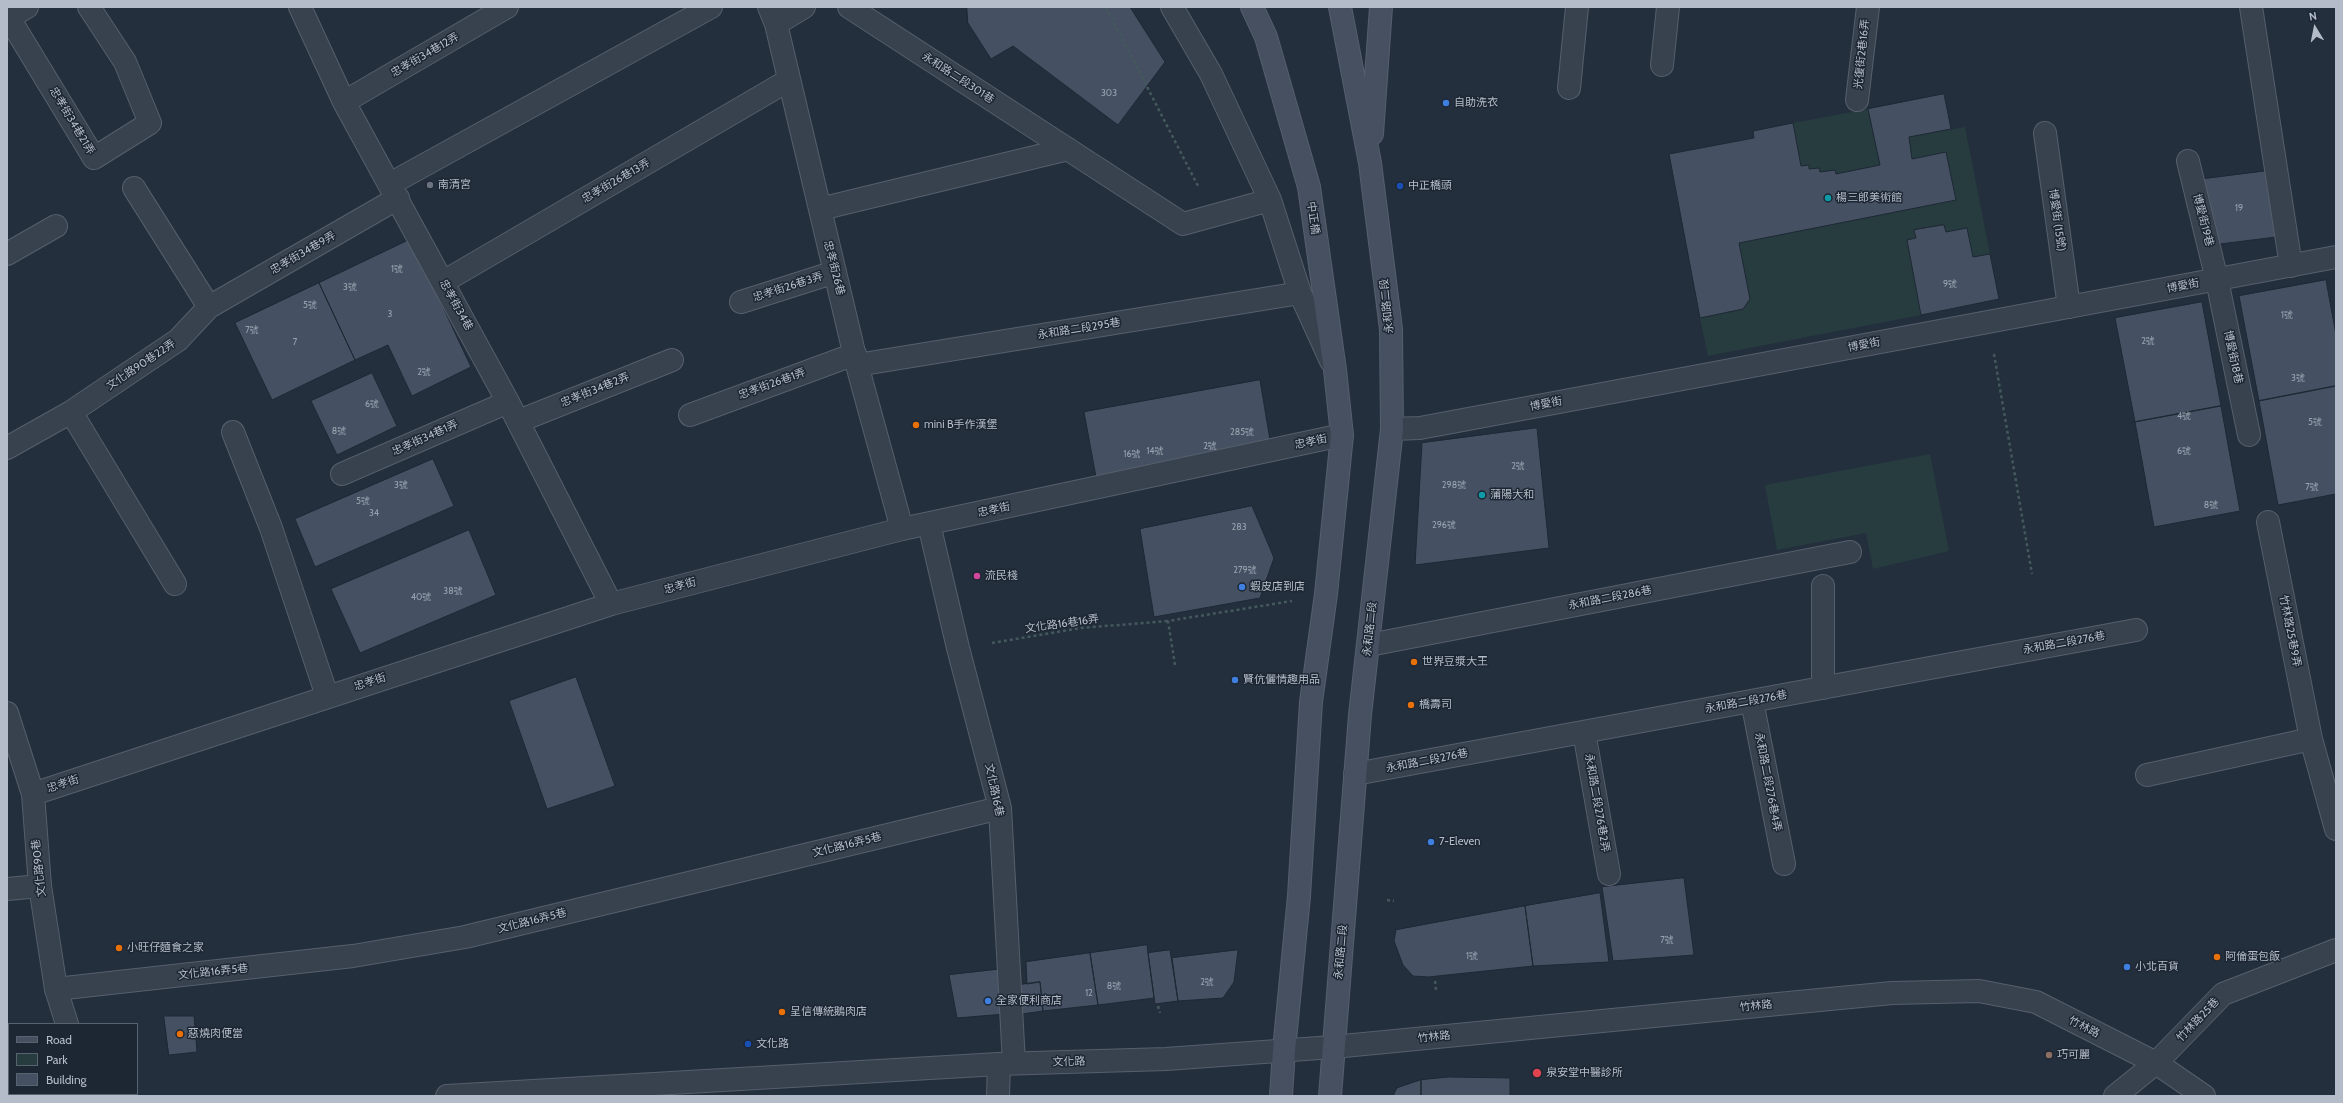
<!DOCTYPE html>
<meta charset="utf-8">
<style>
body{margin:0}
#map{position:relative;width:2343px;height:1103px;overflow:hidden;background:#242f3e;font-family:Cabin,sans-serif}
canvas{display:block}
.frame{position:absolute;inset:0;border:8px solid #b4bcc9;pointer-events:none}
.legend{position:absolute;left:8px;top:1023px;width:130px;height:72px;box-sizing:border-box;background:#1d2633;border:1px solid #59626f;margin:0;padding:5px 7px;list-style:none;font-size:12px;color:#b4bcc9}
.legend li{display:flex;align-items:center;gap:8px;height:20px}
.legend b{width:20px;border:1px solid #59626f}
.north{position:absolute;left:2295px;top:8px;width:40px;height:40px;-webkit-text-stroke:3px #1d2633;paint-order:stroke;rotate:350deg;font-size:11px;font-weight:700;line-height:16px;text-align:center;color:#b4bcc9}
.north::after{content:'';display:block;margin:auto;width:14px;height:18px;background:#b4bcc9;clip-path:polygon(50% 0,100% 100%,50% 72%,0 100%)}
</style>
<div id="map">
<canvas width="2343" height="1103"></canvas>
<div class="frame"></div>
<ul class="legend">
<li><b style="height:5px;background:#465061"></b>Road</li>
<li><b style="height:11px;background:#263c3f"></b>Park</li>
<li><b style="height:11px;background:#455162"></b>Building</li>
</ul>
<div class="north">N</div>
</div>
<script>
const ctx = document.querySelector('canvas').getContext('2d');
ctx.lineJoin = 'round';
function fillPath(path, color) { ctx.fillStyle = color; ctx.fill(path, 'evenodd'); }
function stroke(path, color, width, dash) { ctx.strokeStyle = color; ctx.lineWidth = width; ctx.lineCap = dash ? 'butt' : 'round'; ctx.setLineDash(dash || []); ctx.stroke(path); }
function label(font, color, halo, rows, align = 'center') {
  ctx.font = font + ' Cabin,"Noto Sans TC",sans-serif'; ctx.lineWidth = 3; ctx.setLineDash([]); ctx.textBaseline = 'middle'; ctx.strokeStyle = halo; ctx.fillStyle = color; for (const [text, x, y, turn = 0] of rows) {
    ctx.save(); ctx.translate(x, y); ctx.rotate((+turn || 0) * Math.PI / 180); ctx.textAlign = isNaN(turn) ? turn : align; if (halo) ctx.strokeText(text, 0, 0); ctx.fillText(text, 0, 0); ctx.restore();
  }
}
const green = new Path2D(`
 M1868,109L1880,165L1836,174L1835,170L1820,172L1819,168L1809,169L1808,165L1801,166L1793,123Z
 M1965,127L1990,254L1973,257L1967,228L1946,232L1944,225L1915,230L1916,238L1907,240L1921,315L1708,356L1700,318L1743,309L1750,299L1739,243L1955,200L1946,152L1912,159L1909,137Z
 M1930,454L1949,551L1873,569L1866,533L1777,550L1765,485Z`);
const building = new Path2D(`
 M967,7H1130L1165,62L1118,125L1013,46L991,59L968,23Z
 M1944,94L1951,129L1909,137L1912,159L1946,152L1956,200L1739,243L1750,299L1743,309L1700,318L1669,154L1754,138L1753,131L1793,123L1801,166L1809,165V169L1819,168L1820,172L1835,170L1836,174L1880,165L1868,109Z
 M2267,171L2276,237L2212,245L2203,179Z
 M1944,225L1946,232L1967,228L1973,257L1990,254L1999,299L1921,315L1907,240L1916,238L1914,230Z
 M411,239L471,367L412,396L388,345L355,360L319,283Z
 M2326,280L2336,335V386L2259,401L2239,296Z
 M319,283L355,360L272,400L235,323Z
 M2202,302L2221,406L2135,422L2115,318Z
 M372,373L397,426L337,455L311,401Z
 M1260,380L1271,446L1096,477L1084,412Z
 M2336,386V494L2278,505L2259,401Z
 M2221,406L2240,511L2154,527L2135,422Z
 M1537,428L1549,548L1415,565L1422,443Z
 M433,459L454,506L315,567L295,519Z
 M1252,506L1274,558L1260,598L1154,617L1140,529Z
 M469,530L496,595L360,653L331,589Z
 M576,677L615,786L547,809L509,701Z
 M1684,878L1694,955L1613,961L1602,887Z
 M1600,893L1609,962L1533,966L1525,906Z
 M1525,906L1533,966L1428,977L1413,976L1403,965L1394,941L1396,930Z
 M1147,945L1154,998L1098,1005L1090,953Z
 M1170,950L1178,1001L1155,1004L1148,953Z
 M1238,950L1234,982L1223,998L1178,1001L1172,958Z
 M1090,953L1098,1005L1043,1011L1040,982L1027,984L1026,962Z
 M1002,969L1005,1014L957,1018L949,975Z
 M1040,982L1043,1011L1015,1015L1011,986Z
 M164,1016H194L197,1052L169,1055Z
 M1449,1077L1510,1078V1096H1421V1080Z
 M1421,1080V1096H1393L1397,1088Z`);
const path = new Path2D(`
 M1106,7L1198,186
 M1994,354L2032,574
 M992,643L1081,628L1168,621
 M1175,665L1168,621L1292,601
 M1387,900L1394,901
 M1435,981L1436,990
 M1158,1006L1160,1013`);
const service = new Path2D(`
 M300,7L344,102L508,402L611,604
 M769,7L776,24L857,365L902,529
 M849,7L1183,224L1270,200
 M1172,7L1211,74L1270,200L1300,293L1331,361
 M2251,7L2291,266
 M9,18L94,158L150,123L125,62L89,7
 M7,19L27,7
 M776,24L804,7
 M1662,65L1668,7
 M1569,88L1577,7
 M1857,100L1868,7
 M344,102L507,7
 M2045,133L2069,307
 M2188,161L2217,280L2249,435
 M390,184L711,7
 M134,188L209,307
 M820,209L1068,149
 M7,254L56,226
 M443,282L789,80
 M741,302L835,272
 M857,365L1300,293
 M71,412L175,584
 M690,415L855,354
 M519,421L672,360
 M233,432L271,528L327,696
 M7,448L71,412L178,340L209,307L398,198
 M342,474L508,402
 M2268,522L2311,739
 M929,524L958,648L1000,808L1014,1063
 M1823,586V688
 M1369,645L1850,552
 M1752,701L1784,864
 M1584,732L1609,874
 M1355,774L2136,630
 M2147,775L2311,739L2336,829
 M7,889L40,886
 M56,989L353,956L465,937L1000,808
 M998,1096L999,1064
 M2115,1096L2156,1063L2223,994L2336,950`);
const minor = new Path2D(`
 M1392,429L1420,428L2336,257
 M7,713L33,794L40,886L56,989L67,1024
 M33,794L611,604L902,529L1342,435
 M85,1094V1096
 M447,1096L999,1064L1166,1059L1333,1047L1892,993L1979,991L2036,1002L2156,1063L2204,1096`);
const secondary = new Path2D(`
 M1252,7L1266,37L1309,187L1335,370L1342,435L1326,594L1311,702L1299,896L1284,1050L1281,1096
 M1372,134L1381,7
 M1330,1096L1360,715L1392,429L1391,329L1370,163L1340,7`);
const markers = [
 [1446,103,4,"#3f7fe0"],
 [430,185,4,"#6b7280"],
 [1400,186,4,"#1a4fb4"],
 [1828,198,4,"#0f9aa8"],
 [916,425,4,"#e8710a"],
 [1482,495,4,"#0f9aa8"],
 [977,576,4,"#d1479c"],
 [1242,587,4,"#3f7fe0"],
 [1414,662,4,"#e8710a"],
 [1235,680,4,"#3f7fe0"],
 [1411,705,4,"#e8710a"],
 [1431,842,4,"#3f7fe0"],
 [119,948,4,"#e8710a"],
 [2217,957,4,"#e8710a"],
 [2127,967,4,"#3f7fe0"],
 [988,1001,4,"#3f7fe0"],
 [782,1012,4,"#e8710a"],
 [180,1034,4,"#e8710a"],
 [748,1044,4,"#1a4fb4"],
 [2049,1055,4,"#8d6e63"],
 [1537,1073,5,"#e0444e"]
];
const numberNames = [
 ["303",1109,93],
 ["19",2239,208],
 ["1號",397,269],
 ["9號",1950,284],
 ["3號",350,287],
 ["5號",310,305],
 ["3",390,314],
 ["1號",2287,315],
 ["7號",252,330],
 ["2號",2148,341],
 ["7",295,342],
 ["2號",424,372],
 ["3號",2298,378],
 ["6號",372,404],
 ["4號",2184,416],
 ["5號",2315,422],
 ["8號",339,431],
 ["285號",1242,432],
 ["2號",1210,446],
 ["14號",1155,451],
 ["6號",2184,451],
 ["16號",1132,454],
 ["2號",1518,466],
 ["3號",401,485],
 ["298號",1454,485],
 ["7號",2312,487],
 ["5號",363,501],
 ["8號",2211,505],
 ["34",374,513],
 ["296號",1444,525],
 ["283",1239,527],
 ["279號",1245,570],
 ["38號",453,591],
 ["40號",421,597],
 ["7號",1667,940],
 ["1號",1472,956],
 ["2號",1207,982],
 ["8號",1114,986],
 ["12",1089,993]
];
const streetNames = [
 ["光復街2巷16弄",1862,54,-84],
 ["忠孝街34巷12弄",425,55,-30],
 ["永和路二段301巷",958,78,33],
 ["忠孝街34巷21弄",72,121,59],
 ["忠孝街26巷13弄",616,181,-30],
 ["中正橋",1313,218,82],
 ["博愛街 (15號)",2057,220,82],
 ["博愛街19巷",2203,220,76],
 ["忠孝街34巷9弄",303,253,-30],
 ["忠孝街26巷",834,268,76],
 ["博愛街",2183,286,-11],
 ["忠孝街26巷3弄",788,287,-18],
 ["忠孝街34巷",456,305,61],
 ["永和路二段",1387,306,-96],
 ["永和路二段295巷",1079,329,-9],
 ["博愛街",1864,345,-11],
 ["博愛街18巷",2233,357,78],
 ["文化路90巷22弄",141,365,-34],
 ["忠孝街26巷1弄",772,384,-20],
 ["忠孝街34巷2弄",595,390,-22],
 ["博愛街",1546,404,-11],
 ["忠孝街34巷1弄",425,438,-24],
 ["忠孝街",1311,442,-12],
 ["忠孝街",994,510,-12],
 ["忠孝街",680,586,-15],
 ["永和路二段286巷",1610,598,-11],
 ["文化路16巷16弄",1062,624,-8],
 ["永和路二段",1370,629,-84],
 ["竹林路25巷9弄",2290,631,79],
 ["永和路二段276巷",2064,643,-10],
 ["忠孝街",370,682,-18],
 ["永和路二段276巷",1746,702,-10],
 ["永和路二段276巷",1427,761,-11],
 ["永和路二段276巷4弄",1768,782,79],
 ["忠孝街",63,784,-18],
 ["文化路16巷",994,790,78],
 ["永和路二段276巷2弄",1597,803,80],
 ["文化路16弄5巷",847,845,-14],
 ["文化路90巷",39,868,-96],
 ["文化路16弄5巷",532,921,-14],
 ["永和路二段",1341,952,-85],
 ["文化路16弄5巷",213,972,-6],
 ["竹林路",1756,1006,-6],
 ["竹林路25巷",2198,1020,-46],
 ["竹林路",2084,1027,27],
 ["竹林路",1434,1037,-6],
 ["文化路",1069,1062,-2]
];
const poiNames = [
 ["自助洗衣",1454,103],
 ["南清宮",438,185],
 ["中正橋頭",1408,186],
 ["楊三郎美術館",1836,198],
 ["mini B手作漢堡",924,425],
 ["蒲陽大和",1490,495],
 ["流民棧",985,576],
 ["蝦皮店到店",1250,587],
 ["世界豆漿大王",1422,662],
 ["賢伉儷情趣用品",1243,680],
 ["橋壽司",1419,705],
 ["7-Eleven",1439,842],
 ["小旺仔麵食之家",127,948],
 ["阿倫蛋包飯",2225,957],
 ["小北百貨",2135,967],
 ["全家便利商店",996,1001],
 ["呈信傳統鵝肉店",790,1012],
 ["惡燒肉便當",188,1034],
 ["文化路",756,1044],
 ["巧可麗",2057,1055],
 ["泉安堂中醫診所",1546,1073]
];
fillPath(green, '#263c3f');
fillPath(building, '#455162');
stroke(building, '#1f2835', 1);
stroke(service, '#565f6c', 24);
stroke(minor, '#565f6c', 24);
stroke(secondary, '#565f6c', 24);
stroke(path, '#44595c', 2.5, [3, 3]);
stroke(service, '#38414e', 22);
stroke(minor, '#38414e', 22);
stroke(secondary, '#465061', 22);
for (const [x, y, r, color] of markers) { const dot = new Path2D(); dot.arc(x, y, r, 0, 2 * Math.PI); ctx.fillStyle = color; ctx.fill(dot); stroke(dot, '#1d2633', 1.5); }
label('9px', '#98a1af', null, numberNames);
label('11px', '#b4bcc9', '#1d2633', streetNames);
label('11px', '#b4bcc9', '#1d2633', poiNames, 'left');
</script>
